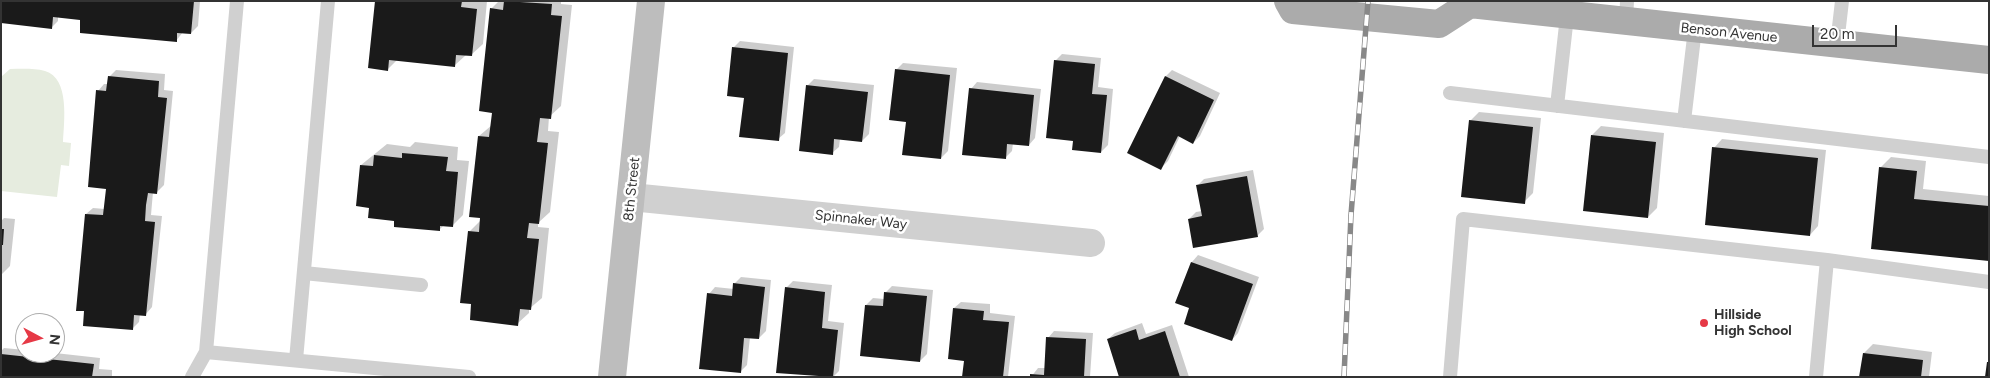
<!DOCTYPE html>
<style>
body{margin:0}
#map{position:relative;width:1990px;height:378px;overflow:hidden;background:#fff;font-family:Figtree,sans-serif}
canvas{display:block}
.frame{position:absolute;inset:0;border:2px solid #333;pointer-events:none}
.north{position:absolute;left:15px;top:313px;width:50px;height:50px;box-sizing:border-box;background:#fff;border:1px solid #adadad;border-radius:50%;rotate:96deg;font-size:14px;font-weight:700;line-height:20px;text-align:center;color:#333}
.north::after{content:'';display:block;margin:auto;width:18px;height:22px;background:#e63946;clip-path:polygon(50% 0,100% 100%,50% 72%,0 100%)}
.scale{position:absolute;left:1812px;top:25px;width:85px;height:22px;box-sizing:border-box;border:2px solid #333;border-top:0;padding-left:6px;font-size:15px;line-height:18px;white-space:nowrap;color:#333;-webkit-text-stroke:4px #fff;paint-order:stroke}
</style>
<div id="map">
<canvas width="1990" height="378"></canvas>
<div class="frame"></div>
<div class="north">N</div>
<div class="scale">20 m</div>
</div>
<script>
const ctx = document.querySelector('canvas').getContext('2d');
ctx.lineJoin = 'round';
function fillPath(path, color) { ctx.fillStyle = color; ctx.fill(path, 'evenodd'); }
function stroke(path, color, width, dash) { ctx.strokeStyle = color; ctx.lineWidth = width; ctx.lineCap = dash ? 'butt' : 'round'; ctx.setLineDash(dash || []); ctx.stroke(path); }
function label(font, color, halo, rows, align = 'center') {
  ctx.font = font + ' Figtree,sans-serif'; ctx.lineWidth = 5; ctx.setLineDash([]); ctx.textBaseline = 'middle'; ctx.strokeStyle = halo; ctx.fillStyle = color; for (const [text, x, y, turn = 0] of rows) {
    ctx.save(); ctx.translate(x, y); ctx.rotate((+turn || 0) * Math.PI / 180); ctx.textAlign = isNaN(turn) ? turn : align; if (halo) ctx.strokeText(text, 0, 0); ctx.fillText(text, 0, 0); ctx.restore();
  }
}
const green = new Path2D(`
 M10,69C21,69 34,68 45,71C70,78 64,122 63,142L71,143L69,166L61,165L57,197L1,191V77Z`);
const shadow = new Path2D(`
 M1,1H200L198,26L191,33L183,32L176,41L82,19L58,17V21L51,28Z
 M376,1H487L483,44L471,55H466L454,66L397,60L388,69Z
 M499,1H561V4L572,5L561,106L549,117L548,131L559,132L550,212L538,223V227L549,228L542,298L529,309V313L517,324L469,232L480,221L479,136L492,125L491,9Z
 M740,41L794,47L785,133L778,139L733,48Z
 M1062,54L1101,58L1098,87L1113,89L1108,145L1101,152L1055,61Z
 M903,63L957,68L948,151L941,158L907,121L896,70Z
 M116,70L165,74L164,90L173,91L164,185L157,192H153L151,215L162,216L152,307L146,314H140L139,322L132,329L86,214L93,208L105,209L107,187L98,91L104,84H108L109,77Z
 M1172,70L1220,93L1200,136L1193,143L1180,136L1168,161L1161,168L1166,76Z
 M814,79L874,85L869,134L862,141L840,139L839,147L832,153L807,86Z
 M977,82L1041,89L1035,138L1029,145L1013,143L1012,151L1005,158L971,89Z
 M1479,112L1541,118L1533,193L1524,202L1470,121Z
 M1601,126L1664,133L1657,208L1648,217L1592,135Z
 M1722,139L1826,150L1818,226L1810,235L1714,148Z
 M415,142L458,147L457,160L469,161L463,215L452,226L444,225L439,230L396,220L370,206L361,165L387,144L410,147Z
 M1891,157L1926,161L1923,189L1989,196V259L1872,248L1880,168Z
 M1253,170L1264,229L1257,236L1189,219L1196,212L1202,211L1198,185L1204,179Z
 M4,218L15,219L10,266L1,275V221Z
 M1198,255L1259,277L1238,333L1232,340L1191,308L1192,262Z
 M741,277L771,280L766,331L759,338L750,337L747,365L740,372L709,294L715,287L734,289V284Z
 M793,281L832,285L828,321L844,323L839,371L833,377L777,372L786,288Z
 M892,286L933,290L927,354L920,361L866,305L873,298L884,299L885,293Z
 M961,302L990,304V313L1015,316L1008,377H964L965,359L954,308Z
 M1142,323L1146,334L1172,325L1189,377H1121L1108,339L1115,333Z
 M1054,331L1093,333L1090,377H1031L1038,368H1046L1048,338Z
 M1873,344L1932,352L1929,377H1861L1864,353Z
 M4,348L25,350V353H55L100,358L99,369L112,370V377H1V351Z`);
const building = new Path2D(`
 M1,1H194L191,34L177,33V42L80,33V20L53,17L52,29L1,23Z
 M375,1H462L461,7L477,9L472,56L456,55L455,67L389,60L388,71L368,68Z
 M504,1L552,4L551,15L562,16L551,119L540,118L537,142L548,143L539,224L529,223L527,238L539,239L531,310L520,309L518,326L470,320L471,304L460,303L468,231L479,232L480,218L469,217L478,136L489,137L492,113L479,111L490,8L503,10Z
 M732,47L788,53L779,141L739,137L744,98L727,96Z
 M1054,60L1095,64L1092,94L1107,95L1101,153L1072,150L1073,141L1046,138Z
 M895,69L950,75L941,159L902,155L906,122L889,120Z
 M108,76L159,81L158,97L167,98L157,194L148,193L146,205L145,221L155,222L146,316L134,315L133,330L83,326L84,311H76L85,214L103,215L106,189L88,187L96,90L106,91Z
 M1165,76L1214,100L1193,144L1178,136L1161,170L1127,153Z
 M806,85L868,92L862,142L834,139L833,155L799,151Z
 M969,88L1034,95L1029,146L1007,144L1006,159L962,155Z
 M1469,120L1533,127L1525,204L1461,197Z
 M1591,135L1656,142L1648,218L1583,211Z
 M1712,147L1818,158L1810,236L1705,225Z
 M402,153L448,157L446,171L458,172L453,227L440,226V231L394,227V221L368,218L369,208L356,206L360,165L373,166L374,155L402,158Z
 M1879,167L1917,171L1914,199L1989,206V261L1871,249Z
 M1247,176L1258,237L1193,248L1188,219L1202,216L1196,185Z
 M1,229H4L3,245H1Z
 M1191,262L1253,284L1232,341L1184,324L1189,308L1175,303Z
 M733,283L765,287L759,339L744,338L741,373L699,369L707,293L732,296Z
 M785,287L825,292L822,328L838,330L833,377L776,373Z
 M884,292L927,296L920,362L860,356L865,305L883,306Z
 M953,308L984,311L983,320L1009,322L1003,377H962L964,361L948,359Z
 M1136,329L1139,340L1165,331L1180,377H1119L1107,339Z
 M1046,337L1086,339L1084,377H1030V374L1044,375Z
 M1863,353L1923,360L1921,377H1859Z
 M1,354L94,364L92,377H1Z
 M1987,362H1989V377H1985Z`);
const lane = new Path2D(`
 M1626,22L1627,1
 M1837,44L1842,1
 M1450,93L1989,157
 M1557,106L1567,16
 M1684,121L1695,29
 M304,273L421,285
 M206,352L237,1
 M296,360L328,1
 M192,377L206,352L469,377
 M1450,377L1463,219L1827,260
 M1816,377L1827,260L1989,282`);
const street = new Path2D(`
 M631,197L1091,243`);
const secondary = new Path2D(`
 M612,377L651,1`);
const primary = new Path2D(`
 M1288,1L1293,10L1439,24L1470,4L1989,60`);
const rail = new Path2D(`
 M1344,377L1351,215L1368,1`);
const markers = [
 [1704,323,5,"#e63946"]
];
const streetNames = [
 ["Benson Avenue",1729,33,6],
 ["8th Street",632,189,-84],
 ["Spinnaker Way",861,220,6]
];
const poiNames = [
 ["Hillside",1714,315],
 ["High School",1714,331]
];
fillPath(green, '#e6ecdf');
fillPath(shadow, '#0003');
fillPath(building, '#1a1a1a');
stroke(lane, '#d0d0d0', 14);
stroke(street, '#d0d0d0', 28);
stroke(secondary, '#bdbdbd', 28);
stroke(primary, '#ababab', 28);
stroke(rail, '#888', 5.5);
stroke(rail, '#fff', 4, [11]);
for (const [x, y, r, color] of markers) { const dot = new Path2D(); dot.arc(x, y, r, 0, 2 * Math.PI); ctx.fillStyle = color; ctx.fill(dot); stroke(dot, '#fff', 2); }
label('14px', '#333', '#fff', streetNames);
label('bold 14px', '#333', '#fff', poiNames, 'left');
</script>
